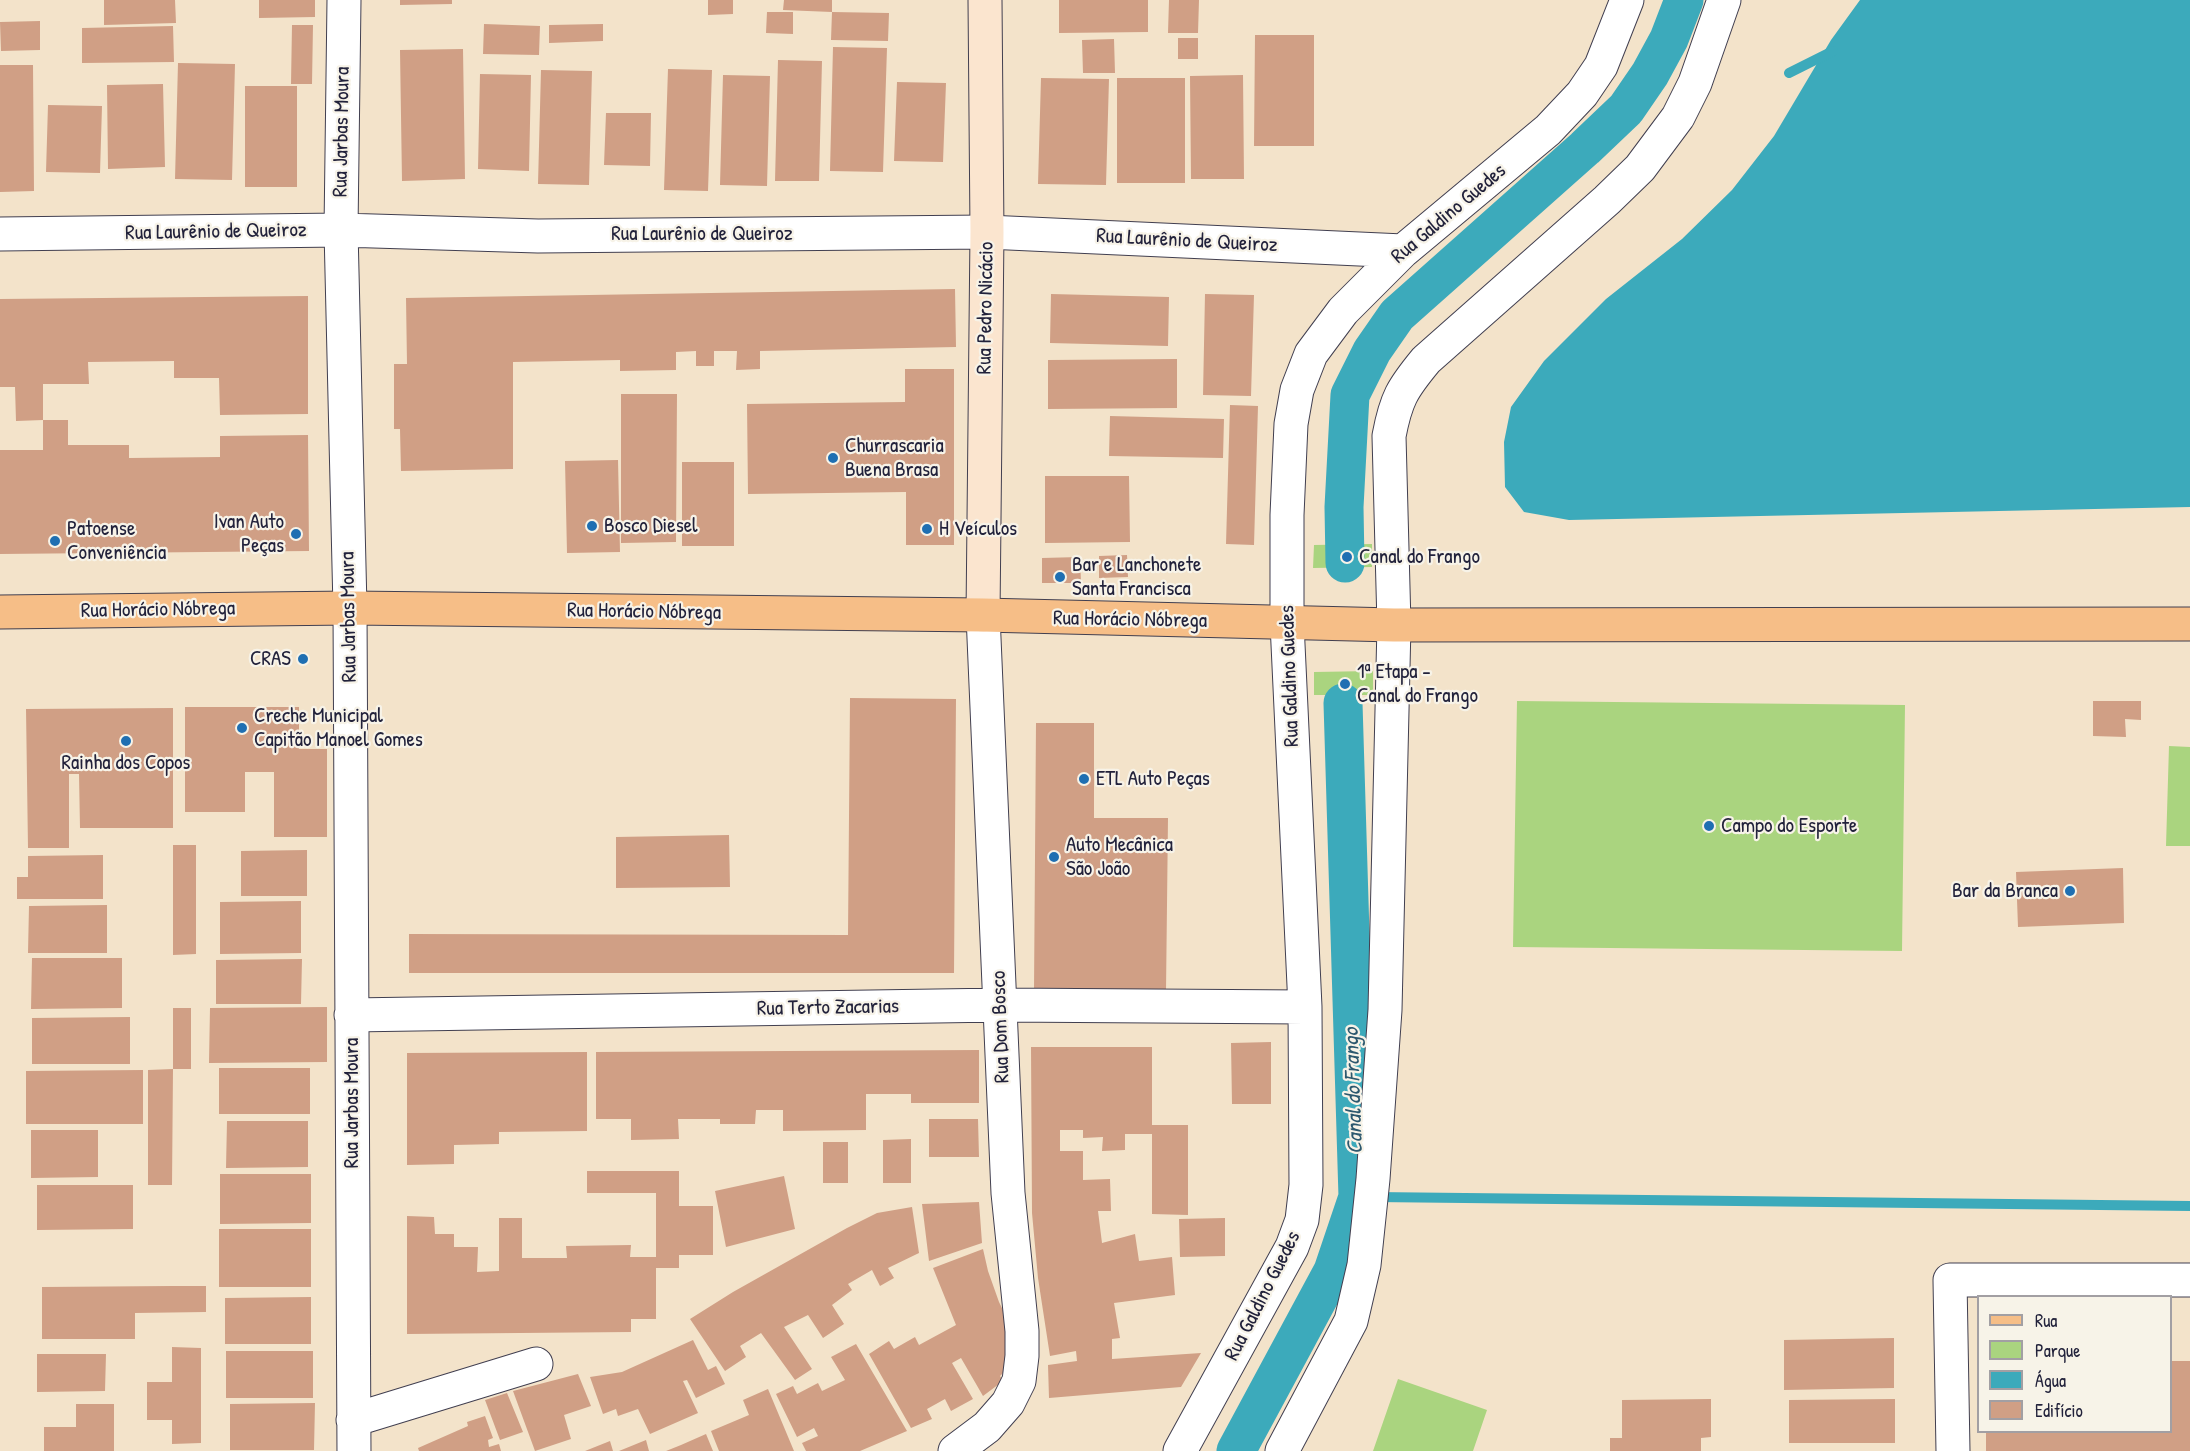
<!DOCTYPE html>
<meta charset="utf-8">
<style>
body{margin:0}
#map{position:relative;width:2190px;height:1451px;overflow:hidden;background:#f3e3ca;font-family:"Patrick Hand",sans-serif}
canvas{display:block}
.legend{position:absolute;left:1977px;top:1295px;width:195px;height:138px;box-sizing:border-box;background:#f7f3e8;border:2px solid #a29fa3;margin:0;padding:8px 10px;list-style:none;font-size:18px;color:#22223b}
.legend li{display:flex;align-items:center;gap:12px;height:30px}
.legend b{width:30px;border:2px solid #a29fa3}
</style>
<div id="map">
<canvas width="2190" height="1451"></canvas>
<ul class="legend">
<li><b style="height:8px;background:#f6be87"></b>Rua</li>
<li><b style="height:16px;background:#aad47f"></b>Parque</li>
<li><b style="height:16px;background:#3caabb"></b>Água</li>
<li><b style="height:16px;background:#d09f85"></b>Edifício</li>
</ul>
</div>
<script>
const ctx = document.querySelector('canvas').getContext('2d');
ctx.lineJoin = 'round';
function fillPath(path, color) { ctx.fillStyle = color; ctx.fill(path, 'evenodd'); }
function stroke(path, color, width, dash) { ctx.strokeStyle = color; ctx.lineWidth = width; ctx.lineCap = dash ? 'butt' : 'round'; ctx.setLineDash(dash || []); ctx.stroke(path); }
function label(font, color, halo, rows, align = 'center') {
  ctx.font = font + ' "Patrick Hand",sans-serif'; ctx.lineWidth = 4.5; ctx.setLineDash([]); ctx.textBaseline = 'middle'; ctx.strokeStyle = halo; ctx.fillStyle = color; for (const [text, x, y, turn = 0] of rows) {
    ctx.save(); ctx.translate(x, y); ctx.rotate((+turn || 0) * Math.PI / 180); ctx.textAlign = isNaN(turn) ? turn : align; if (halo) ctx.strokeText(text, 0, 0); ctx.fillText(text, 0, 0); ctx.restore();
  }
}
const green = new Path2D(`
 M1372,544V567L1313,568L1314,545Z
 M1373,671V695H1314V672Z
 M1517,701L1905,705L1902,951L1513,947Z
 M2169,746L2190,747V846H2166Z
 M1398,1379L1487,1410L1473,1451H1373Z`);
const water = new Path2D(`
 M1860,0H2190V507L1569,520L1524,512L1505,487L1504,442L1511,407L1544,361L1606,299L1682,239L1732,190L1774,136L1831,40Z`);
const stream = new Path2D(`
 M1789,73L1833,51
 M1374,1197L2190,1206`);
const canal = new Path2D(`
 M1345,563L1344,507L1350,395L1372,351L1397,315L1585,148L1626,109L1650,74L1669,39L1684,0
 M1236,1451L1333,1271L1358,1197L1343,703`);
const building = new Path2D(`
 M104,0H175L176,23L104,25Z
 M259,0H315V17L259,18Z
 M400,0H452V4L400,5Z
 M708,0H733V14L708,15Z
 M784,0H832V12L783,10Z
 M1059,0H1148V32L1059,33Z
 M1169,0H1199L1198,33H1168Z
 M767,12H793V34L766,33Z
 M832,12L889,13L888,41L831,40Z
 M40,21V50L1,51L0,22Z
 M484,24L540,26L539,55L483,54Z
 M603,24V41L549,43V25Z
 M292,25H313L312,84H291Z
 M173,26L174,62L82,63V28Z
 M1255,35H1314V146H1254Z
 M1178,38H1198V59H1178Z
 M1114,39L1115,73H1083L1082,40Z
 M833,47L887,48L883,172L830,171Z
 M463,49L465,179L402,181L400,50Z
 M778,60L822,61L819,181H775Z
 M178,63L235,64L232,180L175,179Z
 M0,65H33L34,191L0,192Z
 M668,69L712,70L708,191L664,190Z
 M541,70L592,71L589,185L538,184Z
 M480,74L531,75L529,171L478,169Z
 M723,75L770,76L767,186L720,185Z
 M1243,75L1244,179H1191L1190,76Z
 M1041,78L1109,79L1106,185L1038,184Z
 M1117,78H1185V183H1117Z
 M897,82L946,83L943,162L894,161Z
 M163,84L165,167L108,169L107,85Z
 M245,86H297V187H245Z
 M48,105L102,106L100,173L46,172Z
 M606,113H651L650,166L604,165Z
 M955,289L956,347L760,351V369L736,370L737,351H714V366H696V351L676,352V370L620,371V360L513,362V469L401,471L400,429H394V364H407L406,298Z
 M1051,294L1169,297L1168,346L1050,343Z
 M1205,294L1254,295L1251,396L1203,395Z
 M308,296V414L220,415L219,378H174V361L88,362L89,384H43V420L16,421L15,387H0V299Z
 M1177,359V408L1048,409V360Z
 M905,369H954V545H906V492L748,494L747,404L905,402Z
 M621,394H677L676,542L621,543Z
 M1230,405L1258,406L1254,545L1226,544Z
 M1110,416L1224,419L1223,458L1109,456Z
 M43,420H68V445H129V458L220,457V436L308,435L309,551L0,554V450H43Z
 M618,460L620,552L567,553L565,461Z
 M682,462H734V546H682Z
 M1045,476H1129L1130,542L1045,543Z
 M1127,555L1128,577L1099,578V556Z
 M1080,557L1081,583H1042V558Z
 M850,698L956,699L954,973H409V934L848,935Z
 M2093,701H2141V720L2125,719L2126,737L2093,736Z
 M185,707H299V749H327V837H274V772H245V812H185Z
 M173,708V828H80L79,774H69V848H28L26,709Z
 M1036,723H1094V818H1168L1166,991L1034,990Z
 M729,835L730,887L616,888V837Z
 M173,845H196V954L173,955Z
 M307,850V896H241V851Z
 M103,855V899H17V877H28V856Z
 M2123,868L2124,923L2018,927L2016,872Z
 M301,901V953L220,954V902Z
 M107,905V953H28L29,906Z
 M32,958H122V1008L31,1009Z
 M302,959L301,1004H216V960Z
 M327,1007V1062L209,1063L210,1008Z
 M173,1008H191V1069H173Z
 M130,1017V1064H32V1018Z
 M1271,1042V1104H1232L1231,1043Z
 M1031,1047H1152V1125H1188V1215L1152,1214V1134H1125V1150L1102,1151L1103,1137L1083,1138V1130H1060V1151H1083V1180L1110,1179L1111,1211H1098L1102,1243L1135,1234L1139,1261L1172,1257L1175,1295L1114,1303L1120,1338L1112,1339V1359L1201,1353L1181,1387L1049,1398L1048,1365L1077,1361L1076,1351L1050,1356L1038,1278L1032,1213Z
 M979,1050V1103H911V1094H866V1130L783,1131V1110H756L755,1124H720V1119H678L679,1139L631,1140V1119H596V1052Z
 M587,1052V1131L499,1132V1144L454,1145V1164L407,1165V1053Z
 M219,1068H310V1114H219Z
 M173,1069L172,1185H148V1070Z
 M143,1070V1124H26V1071Z
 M929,1119H978L979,1157H929Z
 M227,1121H308V1167L226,1168Z
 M31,1130H98V1177L31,1178Z
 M911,1139V1183H883V1140Z
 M823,1142H848V1183H823Z
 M587,1171H679V1206H713V1255H679V1268H656V1319H631V1332L407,1334V1216L434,1217L435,1234H454V1247H478L477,1272L499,1271V1218H522V1258H567L566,1246L631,1245L630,1257H656V1193H587Z
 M220,1174H311V1223L220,1224Z
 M784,1176L795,1229L726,1247L715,1191Z
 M37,1185H133V1229L37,1230Z
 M979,1202L982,1243L929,1261L922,1204Z
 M912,1207L919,1253L888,1268L894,1278L880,1286L872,1270L848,1284L852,1290L832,1305L844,1324L823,1338L808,1315L784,1327L812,1369L795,1380L761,1333L740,1346L746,1357L725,1371L690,1319L733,1292L847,1228L877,1213Z
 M1225,1218V1256L1180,1257L1179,1219Z
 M219,1229H311V1287H219Z
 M983,1249L988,1271L999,1302L1013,1331L1015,1361L1000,1376L1003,1381L983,1396L961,1358L952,1363L973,1399L951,1411L945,1399L927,1409L932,1419L911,1428L869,1354L889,1341L894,1349L915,1337L919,1345L956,1325L933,1268Z
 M172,1286H206V1312L135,1313V1339H42V1287Z
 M311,1297V1344H225V1298Z
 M1894,1338V1388L1784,1390V1340Z
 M693,1340L708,1370L716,1366L725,1384L696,1398L687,1380L683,1381L698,1413L650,1434L638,1409L618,1416L616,1409L603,1414L590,1377L622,1372Z
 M856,1344L907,1431L860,1451H806L802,1443L818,1436L814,1428L797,1437L776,1394L793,1386L797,1394L818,1383L822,1391L845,1380L831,1357Z
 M172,1347L201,1348V1443L172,1444V1420H147V1382H172Z
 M226,1351H313V1398H226Z
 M37,1354H106L105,1391L37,1392Z
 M2170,1361H2190V1451H1986V1432H2170Z
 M578,1374L591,1406L564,1415L571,1439L535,1451L513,1391Z
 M768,1389L794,1451H719L711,1431L749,1415L743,1400Z
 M507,1393L523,1432L500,1440L485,1400Z
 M1711,1399V1437L1701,1438V1451H1610V1438H1622V1400Z
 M1895,1399V1443H1789V1400Z
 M315,1403L314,1450H230V1404Z
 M76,1404H114V1451H44V1427H76Z
 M485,1416L493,1438L488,1440L489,1447L499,1444L501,1451H419L418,1448L468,1426L467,1422Z
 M706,1434L713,1451H666L681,1445Z
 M646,1440L649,1451H619Z
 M610,1441L613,1451H585Z`);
const street = new Path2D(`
 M344,0L341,230L350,608L354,1451
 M0,234L341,230L538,236L987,232L1403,251
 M351,1015L1001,1005L1305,1007
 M353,1420L536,1364
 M955,1451L987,1427L1008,1403L1019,1381L1022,1356V1331L1008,1193L983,615
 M1180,1451L1292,1247L1302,1220L1306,1185L1305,1007L1287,623V515L1291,424L1297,390L1311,354L1343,311L1403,251L1548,130L1582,94L1601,66L1627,0
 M1282,1451L1351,1321L1364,1265L1373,1179L1385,1010L1394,625L1389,436C1396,399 1402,389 1426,360L1607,200L1640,168L1678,117L1695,83L1724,0
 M1953,1451L1950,1280H2190`);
const secondary = new Path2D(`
 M983,615L987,232L985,0`);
const primary = new Path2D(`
 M0,612L350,608L983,615L1394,625L2190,624`);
const markers = [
 [833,458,6,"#1f6fb2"],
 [592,526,6,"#1f6fb2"],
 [927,529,6,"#1f6fb2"],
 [296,534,6,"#1f6fb2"],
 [55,541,6,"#1f6fb2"],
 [1347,557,6,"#1f6fb2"],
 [1060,577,6,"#1f6fb2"],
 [303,659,6,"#1f6fb2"],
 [1345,684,6,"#1f6fb2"],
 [242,728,6,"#1f6fb2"],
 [126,741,6,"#1f6fb2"],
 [1084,779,6,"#1f6fb2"],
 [1709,826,6,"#1f6fb2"],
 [1054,857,6,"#1f6fb2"],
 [2070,891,6,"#1f6fb2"]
];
const streetNames = [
 ["Rua Jarbas Moura",342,132,-89],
 ["Rua Galdino Guedes",1449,214,-40],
 ["Rua Laurênio de Queiroz",216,232,-1],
 ["Rua Laurênio de Queiroz",702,234],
 ["Rua Laurênio de Queiroz",1187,241,3],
 ["Rua Pedro Nicácio",986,308,-89],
 ["Rua Horácio Nóbrega",158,610,-1],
 ["Rua Horácio Nóbrega",644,612,1],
 ["Rua Jarbas Moura",349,617,-91],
 ["Rua Horácio Nóbrega",1130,620,1],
 ["Rua Galdino Guedes",1290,676,-92],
 ["Rua Terto Zacarias",828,1008,-1],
 ["Rua Dom Bosco",1001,1027,-92],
 ["Rua Jarbas Moura",352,1103,-90],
 ["Rua Galdino Guedes",1263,1296,-63]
];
const poiNames = [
 ["Churrascaria",845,446],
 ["Buena Brasa",845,470],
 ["Ivan Auto",284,522,"right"],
 ["Peças",284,546,"right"],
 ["Bosco Diesel",604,526],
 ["Patoense",67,529],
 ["Conveniência",67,553],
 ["H Veículos",939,529],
 ["Canal do Frango",1359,557],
 ["Bar e Lanchonete",1072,565],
 ["Santa Francisca",1072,589],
 ["CRAS",291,659,"right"],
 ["1ª Etapa -",1357,672],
 ["Canal do Frango",1357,696],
 ["Creche Municipal",254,716],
 ["Capitão Manoel Gomes",254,740],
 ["Rainha dos Copos",126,763,"center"],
 ["ETL Auto Peças",1096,779],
 ["Campo do Esporte",1721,826],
 ["Auto Mecânica",1066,845],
 ["São João",1066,869],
 ["Bar da Branca",2058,891,"right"]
];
const waterNames = [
 ["Canal do Frango",1354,1091,-92]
];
fillPath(green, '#aad47f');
fillPath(water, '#3caabb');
stroke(stream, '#3caabb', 10);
stroke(canal, '#3caabb', 39);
fillPath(building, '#d09f85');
stroke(street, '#413f50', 35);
stroke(secondary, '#413f50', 35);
stroke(primary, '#413f50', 35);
stroke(street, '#fff', 33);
stroke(secondary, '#fbe5cf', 33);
stroke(primary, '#f6be87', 33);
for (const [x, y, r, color] of markers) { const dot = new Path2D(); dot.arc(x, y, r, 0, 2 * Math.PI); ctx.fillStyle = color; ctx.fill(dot); stroke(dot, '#f7f3e8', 2); }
label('21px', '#22223b', '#f7f3e8', streetNames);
label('21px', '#22223b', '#f7f3e8', poiNames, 'left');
label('italic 22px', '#2c586e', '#f7f3e8', waterNames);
</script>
